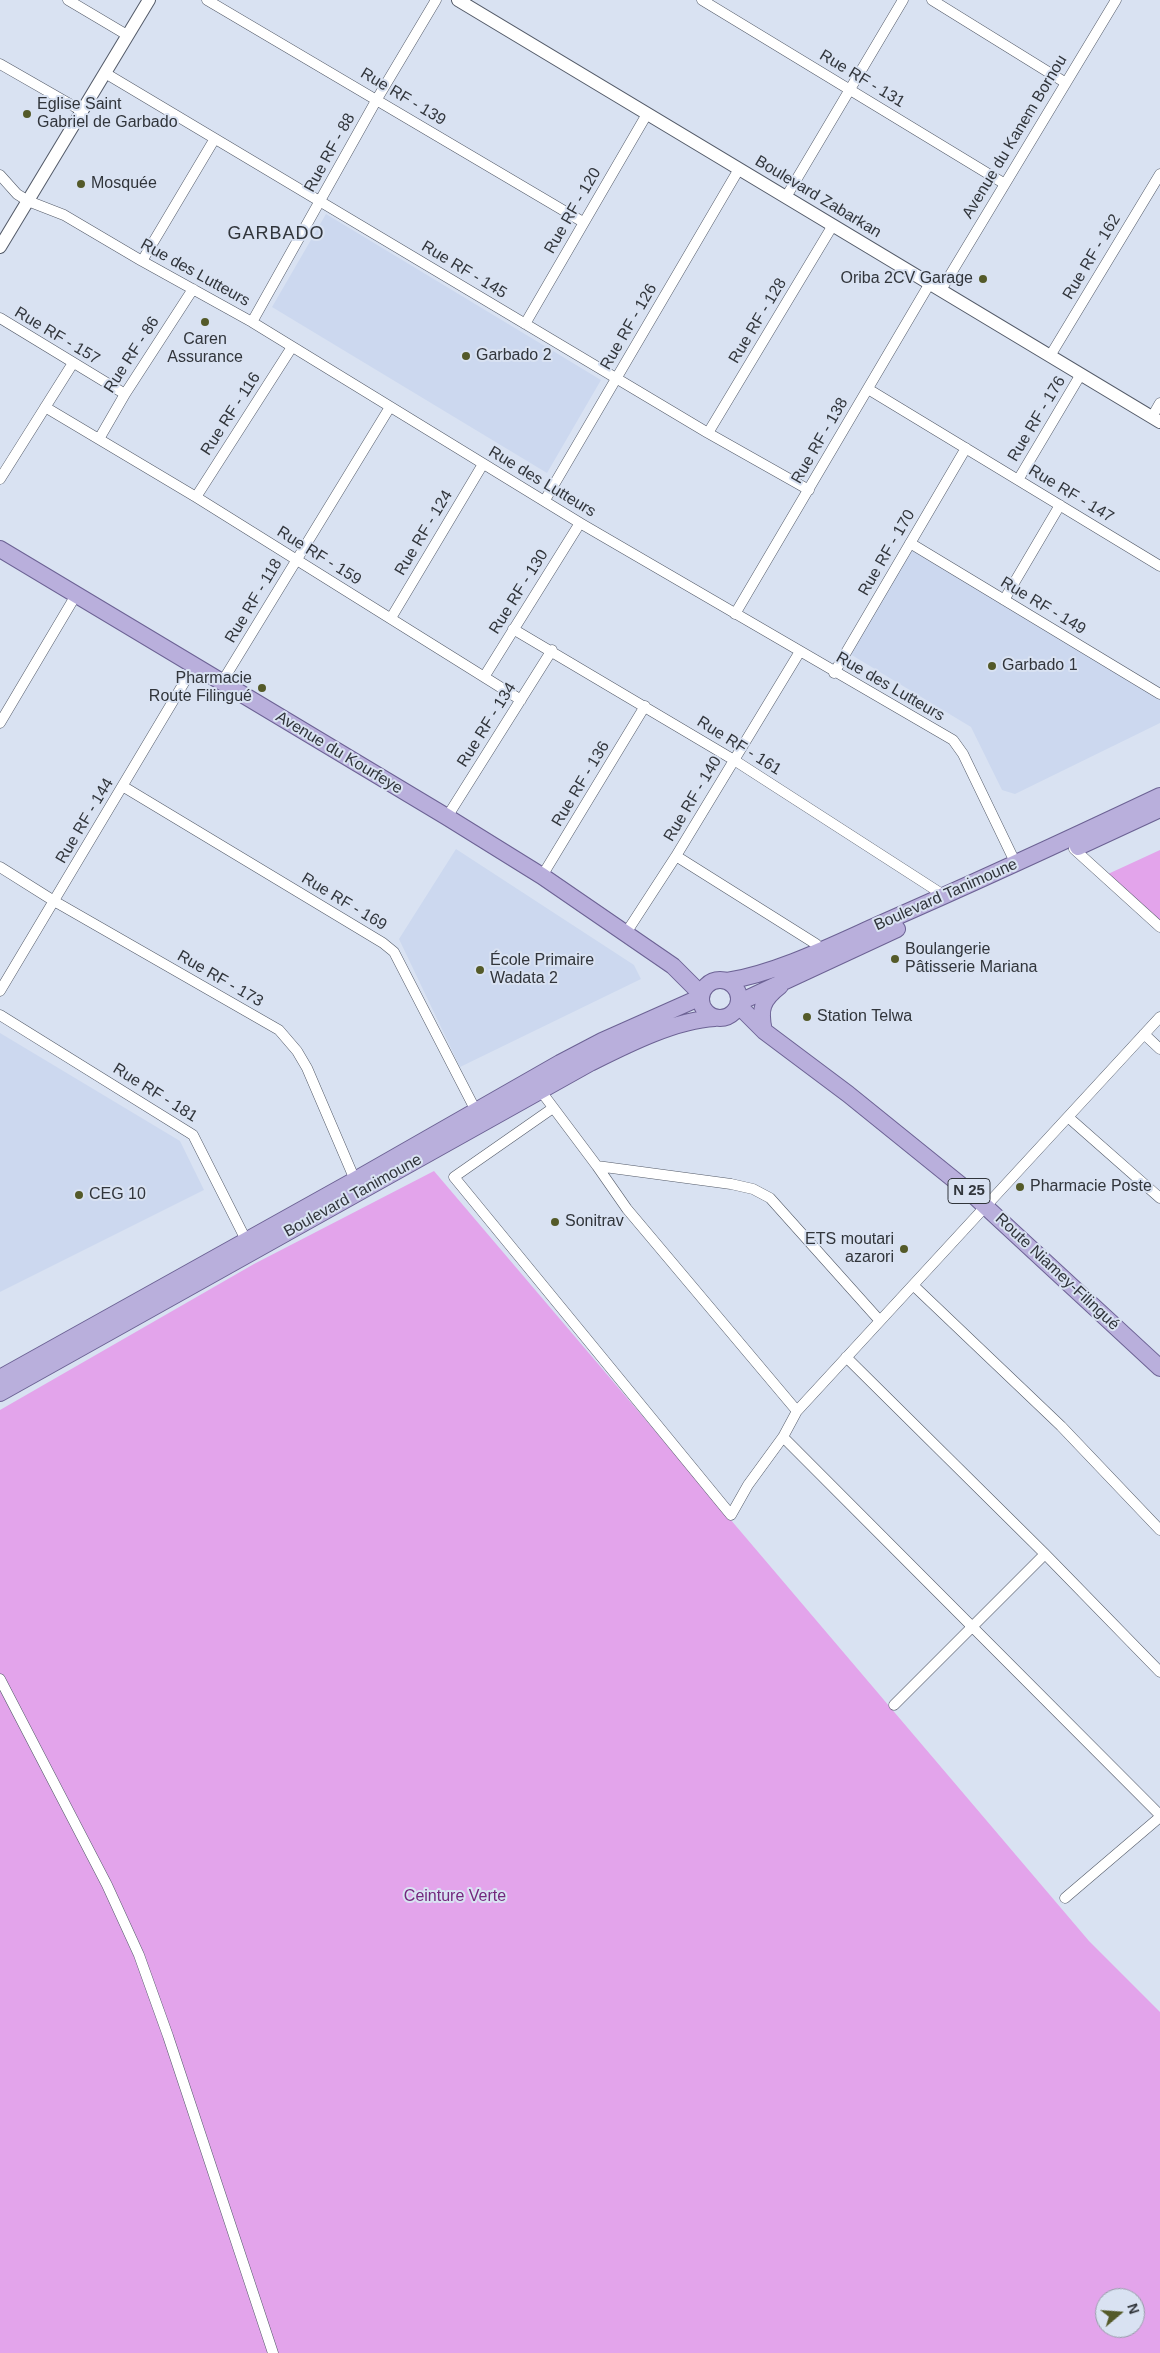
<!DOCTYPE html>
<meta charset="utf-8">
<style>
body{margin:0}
#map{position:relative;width:1160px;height:2353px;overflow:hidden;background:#d9e2f2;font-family:Helvetica,sans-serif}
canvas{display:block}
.north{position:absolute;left:1095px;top:2288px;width:50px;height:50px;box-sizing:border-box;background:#d9e2f2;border:1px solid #969da9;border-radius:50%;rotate:72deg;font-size:14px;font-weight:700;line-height:20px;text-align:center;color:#31353b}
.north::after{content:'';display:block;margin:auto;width:18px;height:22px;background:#545a29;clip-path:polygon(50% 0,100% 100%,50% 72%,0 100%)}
</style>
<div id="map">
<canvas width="1160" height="2353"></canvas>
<div class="north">N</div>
</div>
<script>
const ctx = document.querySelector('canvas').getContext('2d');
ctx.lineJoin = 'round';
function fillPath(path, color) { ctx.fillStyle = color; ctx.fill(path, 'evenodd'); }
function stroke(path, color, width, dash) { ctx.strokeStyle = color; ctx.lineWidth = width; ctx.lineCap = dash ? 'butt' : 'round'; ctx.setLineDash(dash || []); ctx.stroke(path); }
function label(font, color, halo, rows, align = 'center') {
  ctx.font = font + ' Helvetica,sans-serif'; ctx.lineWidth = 4; ctx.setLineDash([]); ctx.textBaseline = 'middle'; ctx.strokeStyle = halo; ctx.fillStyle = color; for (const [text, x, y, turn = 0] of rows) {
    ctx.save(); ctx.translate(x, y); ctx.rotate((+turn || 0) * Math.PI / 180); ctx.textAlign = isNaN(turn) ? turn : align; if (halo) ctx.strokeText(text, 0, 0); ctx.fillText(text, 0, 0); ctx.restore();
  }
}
const built = new Path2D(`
 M326,214L601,380L547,473L272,307Z
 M912,549L1160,698V723L1015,794L1002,790L971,727L850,654Z
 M456,849L634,965L641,979L460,1067L399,939Z
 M0,1033L180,1141L204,1190L0,1292Z`);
const green = new Path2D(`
 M1160,850V920L1108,874Z
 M434,1171L1089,1941L1160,2012V2353H0V1410L254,1264ZM1105,2298H1135V2328H1105Z`);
const minor = new Path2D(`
 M68,0L127,35
 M207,0L583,222
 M702,0L1005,184
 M932,0L1066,83
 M0,64L82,111
 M105,73L708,433L809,490
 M0,175L17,194L28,201L64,215L142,261L252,322L580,523L953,740L963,754L1016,864
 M786,197L903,0
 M142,261L214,140
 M941,290L1116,0
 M0,318L125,394
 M252,322L377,99L436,0
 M525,324L647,114
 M1050,356L1160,174
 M868,389L1160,566
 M45,407L196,497L521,700
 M1152,417L1160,403
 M708,433L833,225
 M99,439L125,394L193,289
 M0,479L73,363
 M1018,480L1081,374
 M196,497L292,347
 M545,500L739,169
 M910,543L1160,694
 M1004,600L1060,505
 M735,614L930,283
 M391,618L483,464
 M513,629L734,760L945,896
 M834,673L966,448
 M484,677L580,523
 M222,682L390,407
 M0,723L76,595
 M124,787L383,943L394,952L476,1111
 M447,817L552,650
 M1074,849L1160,927
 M676,856L816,944L821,950
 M0,867L54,901L279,1030L297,1051L307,1068L355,1180
 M542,876L645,706
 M626,933L676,856L799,653
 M0,991L194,666
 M0,1015L193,1135L246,1240
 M1144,1034L1160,1049
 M540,1090L597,1166L627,1209L797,1411
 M553,1108L454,1177L731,1515L748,1485L783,1437L797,1411L1160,1017
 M1068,1117L1160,1198
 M597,1166L731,1184L753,1189L770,1198L880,1321
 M913,1285L1061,1426L1160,1530
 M846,1357L1045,1554L1160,1672
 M783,1437L1160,1815
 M0,1679L107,1885L139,1955L168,2036L273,2353
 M894,1705L1045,1554
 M1065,1898L1160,1817`);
const tertiary = new Path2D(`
 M458,0L1160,422
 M0,247L149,0`);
const primary = new Path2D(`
 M0,549L447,817L542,876L673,966L701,994
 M1078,847L1160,809
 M701 999a19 19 0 1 1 38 0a19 19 0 1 1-38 0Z
 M727,981C777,973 833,945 880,924C974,883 1067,840 1160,796
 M740,1002L897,929
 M739,1006L764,1031L848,1094L973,1195L1160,1368
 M764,1031C759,1009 762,1000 780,986
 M0,1378L355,1180L560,1063L602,1041L701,997
 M0,1393L590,1063C626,1045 675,1020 715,1018`);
const markers = [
 [27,114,5,"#545a29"],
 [81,184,5,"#545a29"],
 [983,279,5,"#545a29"],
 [205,322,5,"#545a29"],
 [466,356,5,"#545a29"],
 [992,666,5,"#545a29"],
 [262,688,5,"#545a29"],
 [895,959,5,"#545a29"],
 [480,970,5,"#545a29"],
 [807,1017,5,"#545a29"],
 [1020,1187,5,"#545a29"],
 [79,1195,5,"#545a29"],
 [555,1222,5,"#545a29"],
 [904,1249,5,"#545a29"]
];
const shields = [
 [969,1191,42]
];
const shieldNames = [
 ["N 25",969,1191]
];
const streetNames = [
 ["Rue RF - 131",862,79,31],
 ["Rue RF - 139",403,97,31],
 ["Avenue du Kanem Bornou",1015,137,-59],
 ["Rue RF - 88",330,153,-61],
 ["Boulevard Zabarkan",818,197,31],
 ["Rue RF - 120",573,211,-60],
 ["Rue RF - 162",1092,257,-59],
 ["Rue RF - 145",464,270,31],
 ["Rue des Lutteurs",195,273,29],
 ["Rue RF - 128",758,321,-59],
 ["Rue RF - 126",629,327,-60],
 ["Rue RF - 157",57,336,31],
 ["Rue RF - 86",132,355,-57],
 ["Rue RF - 116",231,414,-57],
 ["Rue RF - 176",1037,419,-59],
 ["Rue RF - 138",820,441,-60],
 ["Rue des Lutteurs",542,482,31],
 ["Rue RF - 147",1071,494,31],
 ["Rue RF - 124",424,533,-59],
 ["Rue RF - 170",887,553,-60],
 ["Rue RF - 159",319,556,32],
 ["Rue RF - 130",519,592,-58],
 ["Rue RF - 118",254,601,-59],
 ["Rue RF - 149",1043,606,31],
 ["Rue des Lutteurs",890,687,30],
 ["Rue RF - 134",487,725,-58],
 ["Rue RF - 161",739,746,32],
 ["Avenue du Kourfeye",339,753,31],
 ["Rue RF - 136",581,784,-59],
 ["Rue RF - 140",693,799,-59],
 ["Rue RF - 144",85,821,-59],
 ["Boulevard Tanimoune",946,895,-24],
 ["Rue RF - 169",344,902,31],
 ["Rue RF - 173",220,979,30],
 ["Rue RF - 181",155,1093,32],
 ["Boulevard Tanimoune",353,1196,-29],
 ["Route Niamey-Filingué",1057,1272,43]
];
const poiNames = [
 ["Eglise Saint",37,105],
 ["Gabriel de Garbado",37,123],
 ["Mosquée",91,184],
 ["Oriba 2CV Garage",973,279,"right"],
 ["Caren",205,340,"center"],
 ["Assurance",205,358,"center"],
 ["Garbado 2",476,356],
 ["Garbado 1",1002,666],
 ["Pharmacie",252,679,"right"],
 ["Route Filingué",252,697,"right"],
 ["Boulangerie",905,950],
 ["Pâtisserie Mariana",905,968],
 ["École Primaire",490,961],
 ["Wadata 2",490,979],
 ["Station Telwa",817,1017],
 ["Pharmacie Poste",1030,1187],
 ["CEG 10",89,1195],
 ["Sonitrav",565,1222],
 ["ETS moutari",894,1240,"right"],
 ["azarori",894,1258,"right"]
];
const parkNames = [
 ["Ceinture Verte",455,1897]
];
const neighbourhoodNames = [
 ["GARBADO",276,234]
];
fillPath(built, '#ccd8ef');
fillPath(green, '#e3a4eb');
stroke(minor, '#535a68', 11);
stroke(tertiary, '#535a68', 14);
stroke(primary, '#6c6294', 18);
stroke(minor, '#fff', 10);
stroke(tertiary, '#fff', 12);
stroke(primary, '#b9afdc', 16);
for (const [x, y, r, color] of markers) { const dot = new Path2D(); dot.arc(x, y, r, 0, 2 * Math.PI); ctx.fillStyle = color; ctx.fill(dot); stroke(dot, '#d9e2f2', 2); }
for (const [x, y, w] of shields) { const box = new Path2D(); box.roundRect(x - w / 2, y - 12.5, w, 25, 4); ctx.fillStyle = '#d9e2f2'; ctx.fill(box); stroke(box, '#31353b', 1); }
label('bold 15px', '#31353b', null, shieldNames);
label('16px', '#31353b', '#d9e2f2', streetNames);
label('16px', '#31353b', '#d9e2f2', poiNames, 'left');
label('16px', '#73277d', '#d9e2f2', parkNames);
ctx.letterSpacing = '1px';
label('18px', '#31353b', '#d9e2f2', neighbourhoodNames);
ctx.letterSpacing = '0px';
</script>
